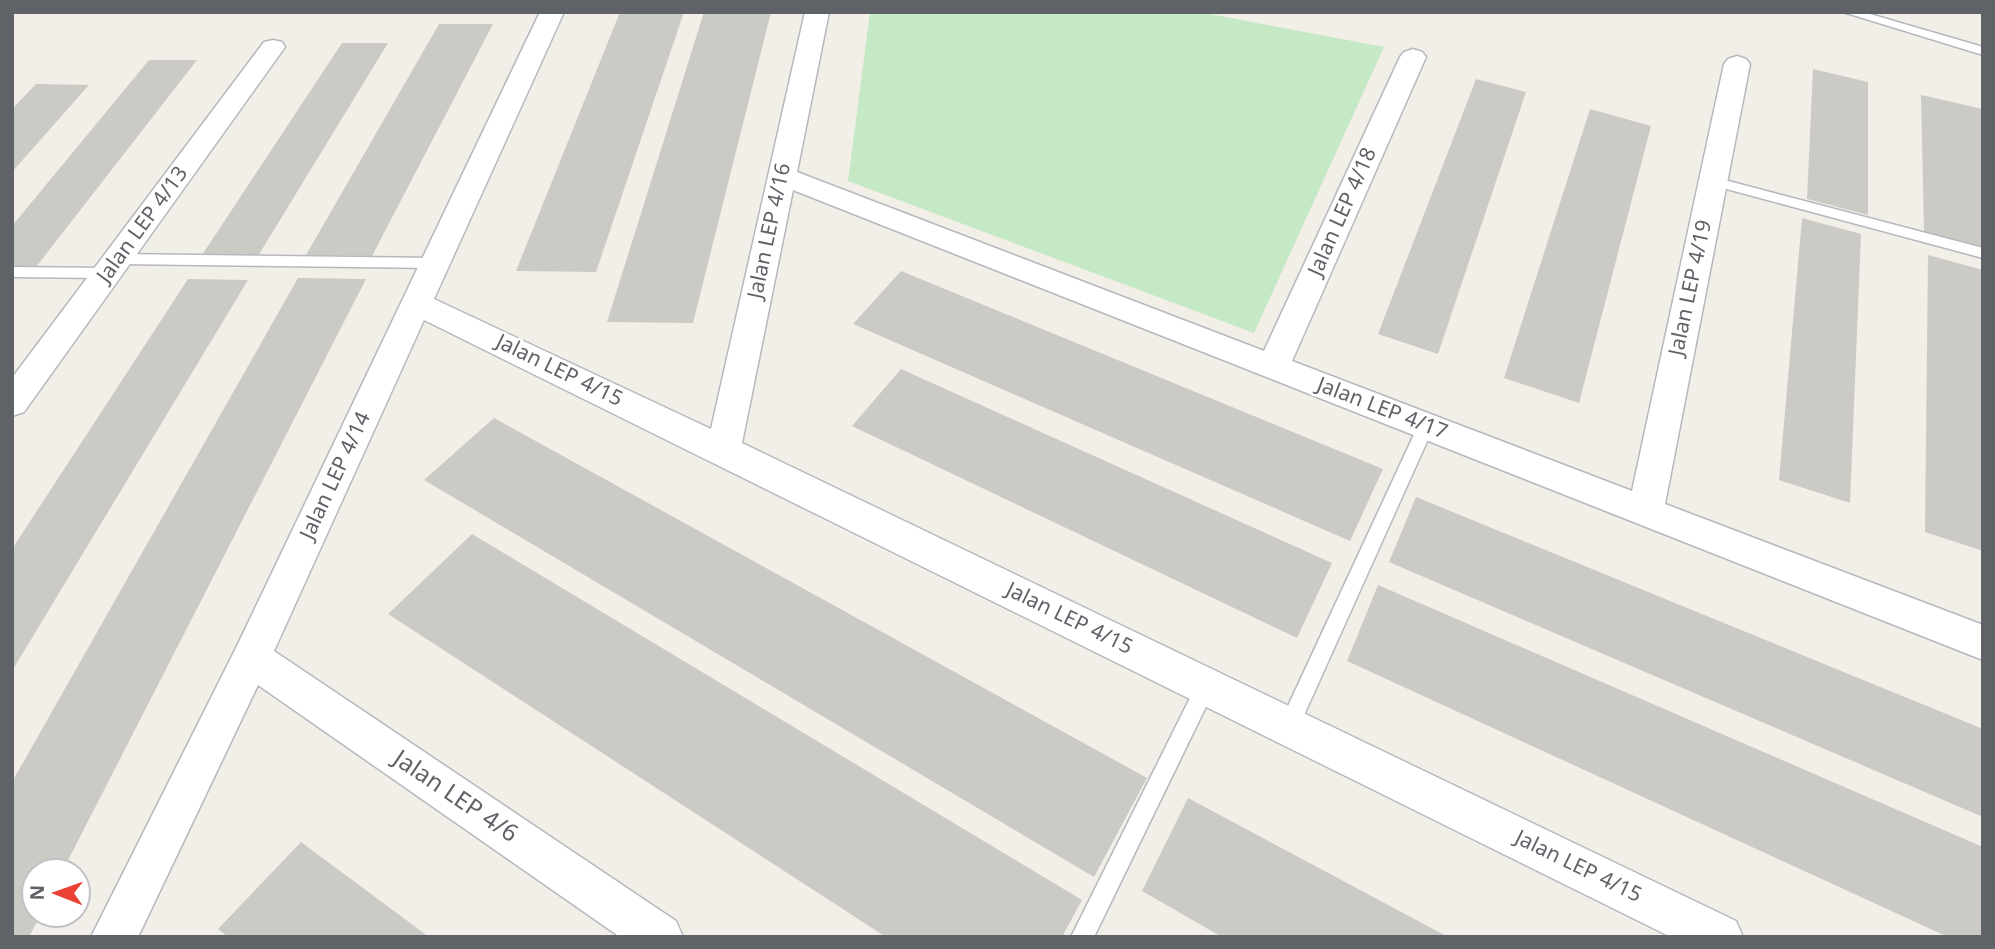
<!DOCTYPE html>
<style>
body{margin:0}
#map{position:relative;width:1995px;height:949px;overflow:hidden;background:#f1efe8;font-family:"Noto Sans",sans-serif}
canvas{display:block}
.frame{position:absolute;inset:0;border:14px solid #5f6368;pointer-events:none}
.north{position:absolute;left:21px;top:858px;width:70px;height:70px;box-sizing:border-box;background:#fff;border:2px solid #bfc1c3;border-radius:50%;rotate:271deg;font-size:19px;font-weight:700;line-height:28px;text-align:center;color:#5f6368}
.north::after{content:'';display:block;margin:auto;width:24px;height:32px;background:#ea4335;clip-path:polygon(50% 0,100% 100%,50% 72%,0 100%)}
</style>
<div id="map">
<canvas width="1995" height="949"></canvas>
<div class="frame"></div>
<div class="north">N</div>
</div>
<script>
const ctx = document.querySelector('canvas').getContext('2d');
ctx.lineJoin = 'round';
function fillPath(path, color) { ctx.fillStyle = color; ctx.fill(path, 'evenodd'); }
function stroke(path, color, width, dash) { ctx.strokeStyle = color; ctx.lineWidth = width; ctx.lineCap = dash ? 'butt' : 'round'; ctx.setLineDash(dash || []); ctx.stroke(path); }
function label(font, color, halo, rows, align = 'center') {
  ctx.font = font + ' "Noto Sans",sans-serif'; ctx.lineWidth = 5; ctx.setLineDash([]); ctx.textBaseline = 'middle'; ctx.strokeStyle = halo; ctx.fillStyle = color; for (const [text, x, y, turn = 0] of rows) {
    ctx.save(); ctx.translate(x, y); ctx.rotate((+turn || 0) * Math.PI / 180); ctx.textAlign = isNaN(turn) ? turn : align; if (halo) ctx.strokeText(text, 0, 0); ctx.fillText(text, 0, 0); ctx.restore();
  }
}
const green = new Path2D(`
 M870,12H1199L1384,47L1254,333L848,181Z`);
const building = new Path2D(`
 M620,12H684L596,272L516,271Z
 M704,12H771L693,323L607,322Z
 M439,24H493L372,256L306,255Z
 M342,43H388L258,256L202,255Z
 M149,60H197L36,267L12,266V226Z
 M1813,69L1868,82V215L1807,199Z
 M1476,79L1526,92L1438,354L1378,334Z
 M36,84L89,85L12,172V109Z
 M1921,95L1983,109V247L1924,232Z
 M1590,109L1651,126L1579,403L1504,378Z
 M1802,218L1861,234L1850,503L1779,480Z
 M1928,255L1983,270V551L1925,532Z
 M901,271L1383,469L1350,541L853,324Z
 M298,278L366,279L62,872H35V914H41L29,937H12V782Z
 M188,279L248,280L12,671V549Z
 M901,369L1332,563L1297,638L852,426Z
 M494,418L1147,778L1094,877L424,480Z
 M1416,497L1983,729V817L1389,562Z
 M472,534L1082,900L1062,937H886L388,614Z
 M1378,585L1983,847V937H1948L1347,661Z
 M1188,798L1448,937H1222L1142,891Z
 M301,842L429,937H228L218,929Z`);
const lane = new Path2D(`
 M1843,12H1863L1983,47V55Z
 M1713,177L1983,248V258L1708,184L1706,181Z
 M119,254L435,258L442,263L435,268L119,264L112,259Z
 M12,267L108,268L116,273L108,278L12,277Z
 M1426,419L1432,421L1434,426L1296,733L1289,736L1282,733L1279,726L1282,719L1418,426L1420,421Z
 M1206,677L1213,680L1216,686L1094,937H1071L1199,680Z`);
const street = new Path2D(`
 M540,12H564L434,299L711,429L805,12H829L797,172L1264,351L1400,57L1404,52L1413,49L1422,52L1426,57L1292,361L1632,491L1724,64L1728,59L1737,56L1746,59L1750,64L1665,504L1983,625V660L793,190L742,443L1736,921L1743,937H1671L424,320L274,651L676,921L683,937H620L258,685L138,937H91L237,646Z
 M273,40L282,42L285,47L24,412L12,416V378L264,42Z`);
const streetNames = [
 ["Jalan LEP 4/18",1343,212,-66],
 ["Jalan LEP 4/13",143,225,-54],
 ["Jalan LEP 4/16",770,231,-78],
 ["Jalan LEP 4/19",1691,288,-78],
 ["Jalan LEP 4/15",559,371,26],
 ["Jalan LEP 4/17",1382,409,21],
 ["Jalan LEP 4/14",336,476,-65],
 ["Jalan LEP 4/15",1069,619,26],
 ["Jalan LEP 4/15",1578,867,26]
];
const nearStreetnames = [
 ["Jalan LEP 4/6",455,797,34]
];
fillPath(green, '#c5e8c5');
fillPath(building, '#cccac5');
stroke(lane, '#b5b8bc', 3);
stroke(street, '#b5b8bc', 3);
fillPath(lane, '#fff');
fillPath(street, '#fff');
label('21px', '#5f6368', '#fff', streetNames);
label('24px', '#5f6368', '#fff', nearStreetnames);
</script>
